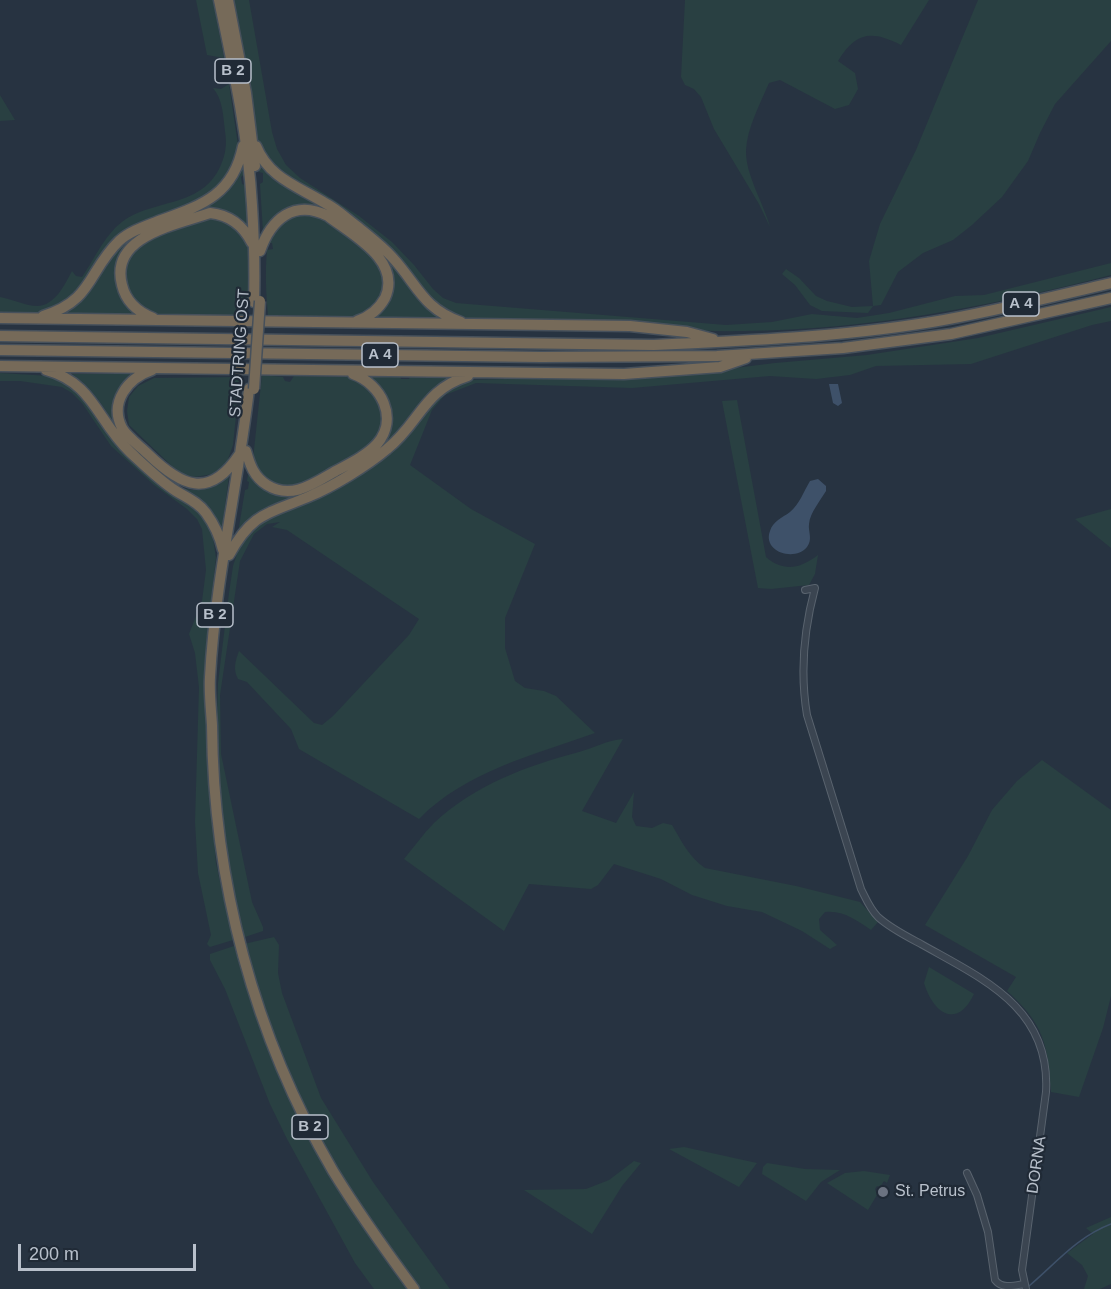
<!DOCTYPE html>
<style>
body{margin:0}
#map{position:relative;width:1111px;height:1289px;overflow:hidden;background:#273341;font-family:Helvetica,sans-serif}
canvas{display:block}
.scale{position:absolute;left:18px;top:1244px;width:178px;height:27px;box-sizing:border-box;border:3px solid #b8c0cb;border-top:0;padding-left:8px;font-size:18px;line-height:21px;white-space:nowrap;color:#b8c0cb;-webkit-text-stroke:4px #202a36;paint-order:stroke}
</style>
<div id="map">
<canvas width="1111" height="1289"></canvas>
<div class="scale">200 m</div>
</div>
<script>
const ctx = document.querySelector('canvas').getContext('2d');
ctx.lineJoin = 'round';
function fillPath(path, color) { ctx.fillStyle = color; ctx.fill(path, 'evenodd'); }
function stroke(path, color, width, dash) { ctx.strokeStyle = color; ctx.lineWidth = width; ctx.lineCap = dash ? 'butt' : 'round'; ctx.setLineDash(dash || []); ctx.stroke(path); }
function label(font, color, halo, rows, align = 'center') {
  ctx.font = font + ' Helvetica,sans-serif'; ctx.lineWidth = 4.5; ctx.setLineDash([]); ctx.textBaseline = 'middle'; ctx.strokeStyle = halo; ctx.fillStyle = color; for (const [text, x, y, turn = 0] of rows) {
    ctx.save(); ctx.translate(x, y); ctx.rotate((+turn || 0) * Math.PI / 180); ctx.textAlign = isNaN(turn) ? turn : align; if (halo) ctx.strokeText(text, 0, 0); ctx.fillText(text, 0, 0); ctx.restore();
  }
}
const green = new Path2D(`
 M196,0H213L224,58L207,55Z
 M231,0H249L272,132L277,149L286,165L300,178L359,216L392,242L414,265L433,289L443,298L456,303L726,325L772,322L812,314L857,318L889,313L955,296L984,295L1111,263V275C992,306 868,330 744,331C696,332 648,327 599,325C553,323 505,324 459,317L437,307L404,265L279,176L261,154L256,136Z
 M685,0H929L901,45C871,30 856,32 838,61L855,73L858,89L849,105L835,109L780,80L769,83C760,104 747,128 746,150C745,174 764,204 770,227L759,204L714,129L701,97L694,89L685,85L681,77Z
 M978,0H1111V41L1055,104L1040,133L1028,161L1002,197L972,225L953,240L923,253L898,272L881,305L873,306L868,313L822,311L810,305L795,285L782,274L786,269L799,278L816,296L827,301L852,307L873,306L869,261L880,224L916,150Z
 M229,84L238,145L234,161L226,178L207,198L131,229L86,285L65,304L40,312L0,313V297C11,299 27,306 37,306C55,306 65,284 72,271L76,276L82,277C96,257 105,233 126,219C159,199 202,206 220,167C226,154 227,144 225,131C223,115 223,100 213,88L221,89Z
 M0,95L15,120L0,121Z
 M244,159L245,174L241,177L242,184L245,185L249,231L221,212L146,232L117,271L141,317L57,315L91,289L111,260C117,234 172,223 193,212C204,206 233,170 244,159Z
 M258,159L275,181L303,197V198L307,200L308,198L320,204L383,251L444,318L442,321H390V317H376L387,301L382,256L304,206L263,232L260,184L263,182V173L259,172Z
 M305,214L325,219L370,254L383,271L384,288L377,304L361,315L354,317L268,315C266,294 265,272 267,250L273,249L272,243H267C277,227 286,217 305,214Z
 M213,216C219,219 230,221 235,225C255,241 249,279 249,302H248L247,316L150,314L127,293L124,263L143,240Z
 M1111,307V321L1092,325L971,364L876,366L850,375L816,379L770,376L632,388L476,383L445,395L432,410L410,465L471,509L535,544L505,618V648L515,681L525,688L544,691L556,696L595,733C534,755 466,771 419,819L299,749L291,729L247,682L238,679C233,669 235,662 239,651L314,723L322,725L333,716L409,635L419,619L287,530L272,527L280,522L267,524L254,534L240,561L220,695L221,754L252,902L263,927V931L242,938L221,825L216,745L218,683L229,593L233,566L241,541L263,519L369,466L437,395L468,380L687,374L775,363L867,355L978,338Z
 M0,373L50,376L74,389L91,408L193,505L205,518L212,531L216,558L206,644V743L216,863L233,940L210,947L207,944L211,935L198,873L195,822L199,687L195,653L189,634L202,601L206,570L202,529L197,519L187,509L154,485L111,446L82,403L72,393L62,387L20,381H0Z
 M72,374H130C115,392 113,399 113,422C101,403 91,387 72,374Z
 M262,375L283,377L285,381L290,382L294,376L351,377L375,392L384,417L379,434L366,450L304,485L278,487L259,475L253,459Z
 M370,375H400L401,379H409L410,376L457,377L403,430L368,459L238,533L245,490L248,489L249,482L247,481L249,469L280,495L364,458L389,430L369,378Z
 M240,377L233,445L227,462L213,474L195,477L180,474L129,425L127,411L129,397L138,386L154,378Z
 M737,400L766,557C783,572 800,569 818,555L815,574L809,585L771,589L758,588L722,401Z
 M229,476L221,536L194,497L184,488C201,494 215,486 229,476Z
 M1111,509V548L1075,519Z
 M623,739L582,811L616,823L634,792L632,817L636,826L652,828L663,823L672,825C682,842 689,857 705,868L796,886L860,902L878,922L871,930C856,920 843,910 825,912L819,919L820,930L837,945L830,949L802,931L762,912L727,906L692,895L661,879L614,864L598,885L591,889L529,884L504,931L404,859C414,847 423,834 434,823C475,785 526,766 579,752C594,748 607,740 623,739Z
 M1042,760L1111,810V996L1103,1028L1079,1097L1051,1092C1048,1045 1044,1024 1007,991L1016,977L925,925L968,856L992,810L1017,781Z
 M274,937L279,945L278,973L282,993L321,1098L373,1182L450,1289H418L344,1182L324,1146L286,1067L271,1031L244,944Z
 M234,946C243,975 251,1005 262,1034C295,1126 349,1210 406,1289H374L355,1263L287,1139L270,1104L225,989L210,960V954Z
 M929,967L974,994C957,1030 933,1013 924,983Z
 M684,1147L757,1163L739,1187L669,1149Z
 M634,1161L641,1163L622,1186L592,1234L524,1190L586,1189L609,1180Z
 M767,1163L805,1169L840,1170L821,1182L806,1201L762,1174L763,1167Z
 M864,1171L890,1175L887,1183L884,1181L880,1187L877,1186L875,1189L877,1195L868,1210L827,1183L845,1173Z
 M1111,1217V1284L1100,1289H1084L1088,1276L1082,1265L1067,1253L1093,1234L1086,1228Z`);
const water = new Path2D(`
 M829,384H838L842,403L838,406L833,403Z
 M818,479L826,486V491C820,501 810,513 809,524C808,532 813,539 807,547C795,562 762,552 770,531C773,521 782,518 790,512C799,505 804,491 810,481Z`);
const stream = new Path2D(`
 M1029,1286C1056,1263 1077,1237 1111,1224`);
const street = new Path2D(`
 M805,590L815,588C804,629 800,673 807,715L861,889C866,899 870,909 878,917C890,928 906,936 921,944C983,979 1051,1008 1046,1092L1022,1270L1026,1289
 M967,1173L977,1195L988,1232L995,1280C1002,1289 1013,1286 1024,1284`);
const highway = new Path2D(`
 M219,0C233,67 248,136 252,205C254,237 255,269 254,302
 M228,0L246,93L255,166
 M256,146C269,178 297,186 325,203C337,209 347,219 358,227C370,237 382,246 392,257C418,285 422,308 461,322
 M260,251C271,219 294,199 328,216C352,235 402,260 385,298C379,309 369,317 357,321
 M43,316C93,301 88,271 119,241C129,232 143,227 156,222C199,206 233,197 243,146
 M0,318L630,326L687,332L713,339
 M153,318C138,312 126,302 122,285C109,236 176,225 210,213C230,215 243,225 252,243
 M0,336L653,345C746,341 840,337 932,322C992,312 1051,297 1111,283
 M0,350L541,357L717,356L843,348L951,334L1111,298
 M0,366L624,374L720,367L746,358
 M46,370C94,383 97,421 130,452C144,465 159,480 176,491C187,498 198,502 206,513C214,524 220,537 223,550
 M152,370C128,378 109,402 122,428C127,437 140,446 148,454C181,486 209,500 239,455
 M249,389C238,485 215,580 210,677C209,693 211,709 212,725C213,881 254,1036 333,1171C358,1212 386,1251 414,1289
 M246,451C250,465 254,477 267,485C291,500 313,484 334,472C349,464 366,456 377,444C399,418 381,384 353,374
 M229,555C252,513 267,514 308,497C332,487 367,466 387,449C420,423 423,390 468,376`);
const highwayBridge = new Path2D(`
 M254,389L260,301`);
const markers = [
 [883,1192,6,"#6b7280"]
];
const shields = [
 [233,71,36],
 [1021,304,36],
 [380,355,36],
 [215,615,36],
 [310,1127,36]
];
const shieldNames = [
 ["B 2",233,71],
 ["A 4",1021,304],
 ["A 4",380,355],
 ["B 2",215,615],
 ["B 2",310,1127]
];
const streetNames = [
 ["STADTRING OST",240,353,-86],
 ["DORNA",1037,1165,-82]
];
const poiNames = [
 ["St. Petrus",895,1192]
];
fillPath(green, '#294042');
fillPath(water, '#3e5169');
stroke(stream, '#3e5169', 1.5);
stroke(street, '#59636e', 8);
stroke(highway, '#46505b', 13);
stroke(street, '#3b4551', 6);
stroke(highway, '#766a59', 10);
stroke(highwayBridge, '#46505b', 13, []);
stroke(highwayBridge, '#766a59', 10);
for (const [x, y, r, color] of markers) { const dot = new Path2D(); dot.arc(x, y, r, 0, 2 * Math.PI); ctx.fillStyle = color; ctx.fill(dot); stroke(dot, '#202a36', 2); }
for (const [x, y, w] of shields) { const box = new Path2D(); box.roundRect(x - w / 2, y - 12, w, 24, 4.5); ctx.fillStyle = '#202a36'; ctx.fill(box); stroke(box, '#b8c0cb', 1.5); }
label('bold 15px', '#b8c0cb', null, shieldNames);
label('16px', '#b8c0cb', '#202a36', streetNames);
label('16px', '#b8c0cb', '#202a36', poiNames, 'left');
</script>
